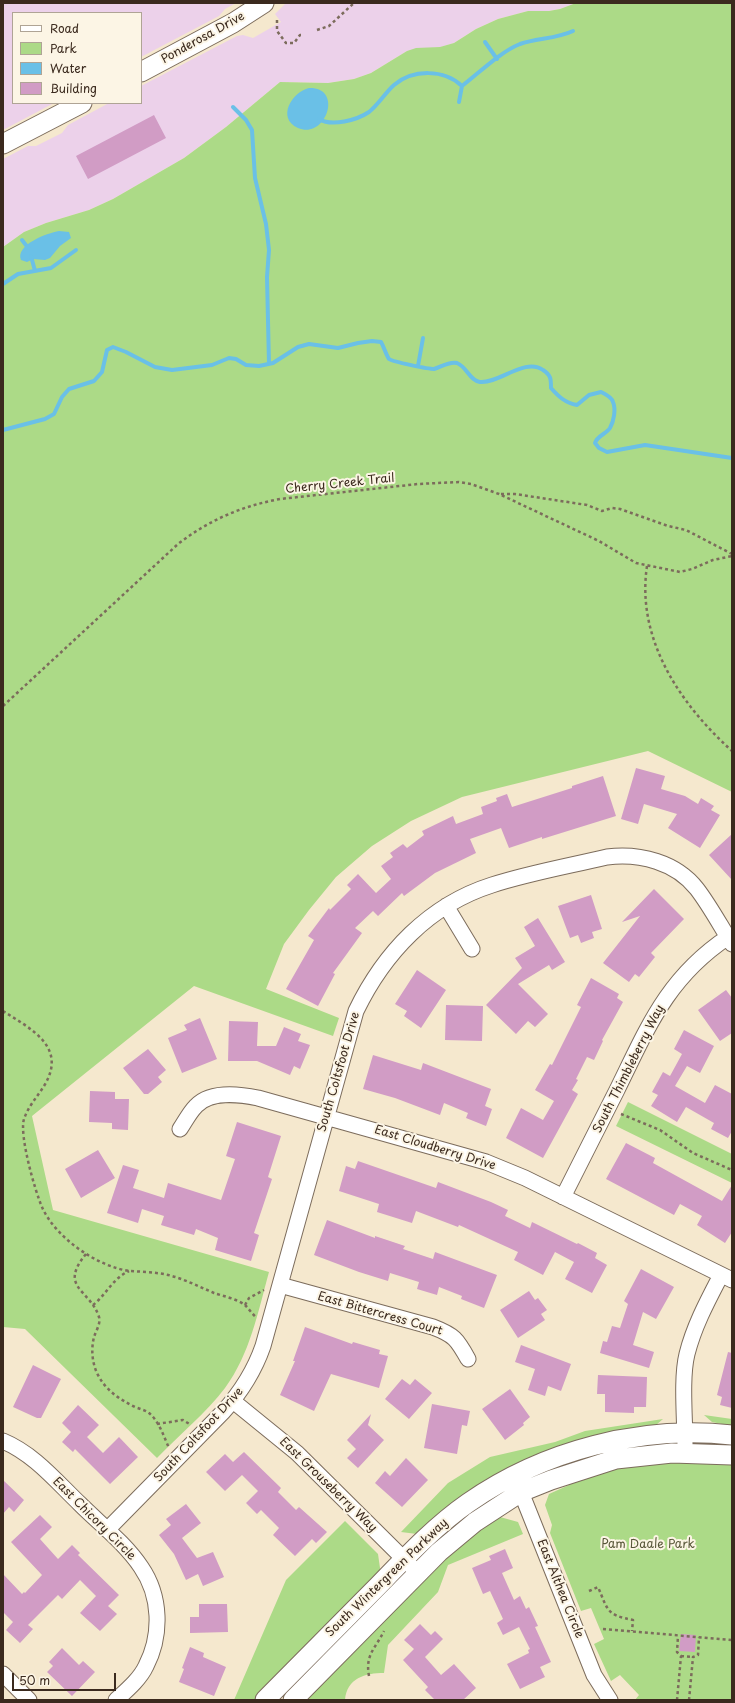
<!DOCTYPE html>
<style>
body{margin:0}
#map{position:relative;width:735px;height:1703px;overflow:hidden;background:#f5e8ce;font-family:"Playpen Sans",sans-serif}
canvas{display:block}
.frame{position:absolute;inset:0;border:4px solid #3b2a1e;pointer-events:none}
.legend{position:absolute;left:12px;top:12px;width:130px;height:92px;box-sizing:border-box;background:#fcf5e5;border:1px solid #afa495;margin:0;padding:5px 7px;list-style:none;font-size:12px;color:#3b2a1e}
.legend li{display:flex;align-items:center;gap:8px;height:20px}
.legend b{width:20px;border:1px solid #afa495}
.scale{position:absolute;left:12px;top:1673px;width:104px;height:18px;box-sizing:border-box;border:2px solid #3b2a1e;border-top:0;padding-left:5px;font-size:12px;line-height:14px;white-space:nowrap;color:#3b2a1e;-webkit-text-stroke:3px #fcf5e5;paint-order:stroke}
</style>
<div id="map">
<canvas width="735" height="1703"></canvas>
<div class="frame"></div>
<ul class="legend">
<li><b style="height:5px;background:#fff"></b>Road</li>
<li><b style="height:11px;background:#acda87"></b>Park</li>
<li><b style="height:11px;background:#6ac0e7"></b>Water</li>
<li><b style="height:11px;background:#d19cc5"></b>Building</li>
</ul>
<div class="scale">50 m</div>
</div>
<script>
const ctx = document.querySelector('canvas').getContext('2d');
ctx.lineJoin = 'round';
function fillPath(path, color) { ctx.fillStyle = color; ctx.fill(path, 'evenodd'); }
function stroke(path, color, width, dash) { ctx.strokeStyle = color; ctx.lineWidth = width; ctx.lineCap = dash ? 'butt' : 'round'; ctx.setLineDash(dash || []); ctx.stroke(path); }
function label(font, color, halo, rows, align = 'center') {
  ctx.font = font + ' "Playpen Sans",sans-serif'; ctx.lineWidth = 4; ctx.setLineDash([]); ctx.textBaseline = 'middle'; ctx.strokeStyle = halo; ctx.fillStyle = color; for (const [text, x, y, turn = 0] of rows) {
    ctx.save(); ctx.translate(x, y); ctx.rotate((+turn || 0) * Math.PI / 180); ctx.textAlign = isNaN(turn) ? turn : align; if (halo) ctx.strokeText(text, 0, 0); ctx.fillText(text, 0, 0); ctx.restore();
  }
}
const built = new Path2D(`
 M3,3H236L225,9L219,16L141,57V13H13V103H54L3,130Z
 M286,3H576L560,9L549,11H528L498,19L476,29L454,43L441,47L407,51L371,73L354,79L328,83L280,82L226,127L184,158L113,199L89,210L46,223L24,232L3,247V159L28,146H36L62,133L68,125L109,103H141V86L237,36L243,35L253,38L281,22L275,14Z`);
const green = new Path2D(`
 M576,3H732V792L648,751L462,797L411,821L372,846L336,877L309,910L284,944L266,989L339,1018L333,1036L194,986L32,1116L53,1210L269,1272C258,1312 250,1354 225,1388C207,1412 178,1436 157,1458L25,1329L3,1327V247L24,232L46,223L89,210L113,199L184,158L226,127L280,82L328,83L354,79L371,73L407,51L416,48L440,47L454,43L476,29L498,19L528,11H549L560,9Z
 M628,1102L732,1154V1183L616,1126Z
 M704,1415L732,1419V1426L712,1422Z
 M663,1419L656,1425L628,1429L417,1534L401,1532L448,1483L490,1457L555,1442L585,1431Z
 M732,1460V1700H635L639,1695L620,1675L611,1681L594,1644L604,1639L591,1608L581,1611L550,1533L552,1525L545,1505L549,1494L569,1485L573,1479L627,1463Z
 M500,1517L518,1522L523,1534L448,1565L438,1592L388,1645L384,1673C365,1673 347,1678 345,1700H306L438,1565L479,1531Z
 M345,1521L378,1554L381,1575L261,1696L253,1700H234L286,1580Z`);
const water = new Path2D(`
 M309,88C344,87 326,140 298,128C276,118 292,92 309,88Z
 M59,231L69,232L71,238L60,246L50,258L45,260L33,259L27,262L21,260C15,245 47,233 59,231Z`);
const stream = new Path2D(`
 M485,42L497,59
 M459,102L462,86C479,73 500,52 520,44C537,38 556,39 573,31
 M233,107L246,120L252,130L255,178L266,224L269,250L267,277L269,364
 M319,119C332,127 357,120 369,112C379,104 385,93 394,85C413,69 444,69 462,86
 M22,240L29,249
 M31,256L35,271
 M3,284L18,274L51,268L76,250
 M418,366L423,338
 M3,430L45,419L54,414L62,397L69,389L94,381L102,372L107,350L113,347L126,352L155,367L172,370L212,365L229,358L236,359L246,365L259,366L273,363L298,347L309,344L338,348L358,343L372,341L381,342C384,347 386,355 389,359C393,362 429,369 434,369C441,367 449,361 457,363C467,367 470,381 480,382C499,384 525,357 543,370C551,375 551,379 551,388C558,396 565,403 577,405L589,395L601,392C605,394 612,397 613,402C616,409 614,421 610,428C606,434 597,436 595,443L599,448L607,452L645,445L732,458`);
const building = new Path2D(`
 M154,115L166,138L88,179L76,156Z
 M636,768L665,776L661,789L685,796L698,804L701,798L714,806L711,810L720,815L700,848L668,828L677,814L644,804L638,824L621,819Z
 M603,776L616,816L542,839V837L509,848L501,828L470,839L476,853L435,873L404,896L402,893L378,916L373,911L355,928L362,933L333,973L335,974L318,1006L286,989L314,940L308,936L329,908L330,910L351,889L347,885L358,874L376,893L391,879L381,866L393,857L390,853L403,844L407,848L424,835L422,831L453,816L456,824L483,814L481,807L497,801L496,798L507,794L512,807L572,788V786Z
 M732,834V880L709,855Z
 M654,889L684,919L651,953L655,957L639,977L635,974L629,982L603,963L640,916L622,922Z
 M591,895L602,929L592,932L594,938L581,943L578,935L570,938L558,906Z
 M538,918L565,962L552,970L549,965L518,984L548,1014L535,1027L528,1021L516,1034L486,1005L522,968L515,958L535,946L524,927Z
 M417,970L446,990L421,1028L404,1016L407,1011L395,1004Z
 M591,978L619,994L617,998L623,1002L602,1040L603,1041L594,1060L587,1057L576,1079L578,1080L572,1090L578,1094L543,1158L506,1138L521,1108L543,1120L554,1101L535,1090L550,1064L552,1065L581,1007L577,1005Z
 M726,990L732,998V1033L720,1041L698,1010Z
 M446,1005L483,1006L482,1041L445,1040Z
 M200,1018L217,1059L182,1073L168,1038L187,1030L184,1025Z
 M229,1021L258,1022L257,1046H276L284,1027L301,1034L298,1041L310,1045L300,1069L294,1066L290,1075L257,1061H228Z
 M684,1030L714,1046L700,1073L687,1066L675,1086L705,1103L715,1085L732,1094V1131L728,1138L711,1129L714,1123L686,1107L677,1122L651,1106L658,1095L652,1092L663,1072L670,1076L682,1054L674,1049Z
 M148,1049L166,1070L158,1077L162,1082L148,1094H144L123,1068Z
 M373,1055L421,1070L423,1063L491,1089L485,1106L492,1109L486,1126L466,1118L468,1113L444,1103L440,1115L395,1098L363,1089Z
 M90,1091L115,1092V1099H129L128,1130L112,1129V1123L89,1122Z
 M237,1122L281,1136L268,1177L272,1179L254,1233L259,1235L251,1261L215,1250L218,1238L196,1229L194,1235L161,1225L164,1216L142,1209L138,1223L107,1213L123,1165L139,1170L133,1188L164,1198L168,1183L221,1200L235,1159L226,1156Z
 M626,1143L655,1158L653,1163L722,1201L732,1185V1232L725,1243L697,1225L702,1216L680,1204L674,1215L606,1179Z
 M98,1150L115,1178L81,1198L65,1169Z
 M358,1161L436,1188L438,1182L491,1202L508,1210L505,1216L530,1228L532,1222L577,1244L578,1243L597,1253L595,1258L607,1265L592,1293L565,1279L574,1262L555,1252L543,1275L514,1260L518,1252L459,1225L458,1227L416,1211L412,1223L377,1212L379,1204L339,1191L346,1166L355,1169Z
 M327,1220L375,1238V1236L405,1246L403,1249L433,1259L435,1252L497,1275L484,1308L461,1299L462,1296L439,1287L437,1295L417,1289L419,1282L390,1273L388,1281L359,1272L314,1255Z
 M641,1269L674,1287L656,1319L643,1312L633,1345L654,1352L649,1368L600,1353L603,1341L607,1342L612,1326L620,1328L628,1304L624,1301Z
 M529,1291L535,1300L538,1298L547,1310L541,1314L545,1320L518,1338L500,1310Z
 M305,1327L352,1344L353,1342L380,1350L379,1354L388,1356L379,1388L331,1374L314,1411L280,1395L295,1361H293Z
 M521,1345L571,1364L561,1391L548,1386L545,1396L528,1390L535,1369L515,1362Z
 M728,1352L732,1353V1408L720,1405L722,1397L717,1395Z
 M33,1365L61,1379L41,1418H37L13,1407Z
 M598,1375L647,1377L646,1407H634V1413L605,1412V1394H597Z
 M402,1379L410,1385L415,1379L432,1393L409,1419L385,1399Z
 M510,1389L530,1417L523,1423L524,1425L505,1440L482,1409Z
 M432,1404L470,1411L467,1426L462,1425L457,1454L424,1448Z
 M78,1405L99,1425L87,1437L103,1453L119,1437L138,1457L110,1484L75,1449L73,1452L62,1442L71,1432L62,1423Z
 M371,1414L368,1425L384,1440L358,1468L347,1458L356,1449L347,1440Z
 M244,1452L281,1488L278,1492L296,1510L299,1507L327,1532L316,1543L312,1539L295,1556L273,1535L279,1528L261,1510L257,1514L246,1503L258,1491L242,1475L225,1491L206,1472L225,1454L233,1462Z
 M406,1458L428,1480L402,1507L375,1483L385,1471L390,1476Z
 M3,1480L24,1500L14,1512L9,1507L3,1514Z
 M186,1504L201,1523L182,1538L197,1558L213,1552L224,1577L203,1586L198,1574L186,1580L174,1554L159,1535L171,1525L166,1519Z
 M40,1515L52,1527L40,1539L58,1559L72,1545L80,1553L78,1555L119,1595L108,1606L117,1614L100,1631L80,1613L96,1596L80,1580L62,1599L58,1595L28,1625L33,1629L20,1643L6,1630L13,1622L3,1612V1574L22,1594L24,1592L25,1593L42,1575L11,1542Z
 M505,1549L513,1568L502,1573L514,1600L520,1596L526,1609L529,1607L538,1626L535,1627L551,1662L540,1667L545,1677L520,1689L507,1664L529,1653L528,1650L530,1649L519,1627L503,1635L497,1623L503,1619L490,1591L483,1594L472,1568L491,1560L489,1556Z
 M199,1604H227L228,1632L190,1633V1617H199Z
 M420,1624L431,1635L435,1631L443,1639L425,1657L441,1675L454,1664L476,1688L463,1700H435L425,1690L428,1687L403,1660L414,1649L404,1640Z
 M681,1634L696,1635L695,1652L679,1651Z
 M190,1647L204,1653L203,1657L226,1667L214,1696L179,1682L184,1669L182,1668Z
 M62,1648L79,1665L83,1661L95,1672L72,1696L47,1672L53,1666L49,1662Z`);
const path = new Path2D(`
 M277,20V31L286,43H294L300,35H302
 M317,30L329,26L354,3
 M501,494H515L587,505L602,511L612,508L620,509L668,526L686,530L732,554
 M647,566C636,639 680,704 732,751
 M3,706L178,544C209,520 242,506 280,499L418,484L459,482L471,484L499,494L599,541L636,563L680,572L692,569L713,560L732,556
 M3,1011C31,1029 68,1047 44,1086C37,1097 28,1107 24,1119C19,1135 35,1191 42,1207C55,1237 97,1267 130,1271C144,1272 158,1272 172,1276C186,1280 200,1287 214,1293C223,1296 237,1299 245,1305C249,1309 252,1314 257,1318
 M621,1114L660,1130L693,1153L732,1170
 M86,1254C58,1288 90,1289 99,1317C101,1323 96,1331 94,1337C91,1349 92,1362 97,1373C105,1390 119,1399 135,1407C140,1409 145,1410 149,1413C159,1421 164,1437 169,1448
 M93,1305C106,1295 113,1278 129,1271
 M245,1305L249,1298L264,1290
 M157,1424L183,1420L191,1425
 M589,1591L598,1587C608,1610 606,1615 633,1620L632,1631
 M603,1629L732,1640
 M681,1656L693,1657
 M369,1676C365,1655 375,1649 384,1631
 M677,1700L681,1656L677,1652L678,1636
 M689,1700L693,1657L698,1655L699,1637`);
const minor = new Path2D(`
 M446,906L472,949
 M180,1129C185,1122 189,1113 196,1106C210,1091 239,1094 258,1098L486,1162L525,1178L732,1280
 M563,1197C581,1161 599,1126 617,1090C648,1027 667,978 728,937
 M280,1285L433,1327C454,1335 457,1339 468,1359
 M233,1401L297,1453L418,1573
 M3,1441C34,1454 56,1481 80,1504C100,1524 125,1543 141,1567C161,1596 162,1635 146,1666C140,1679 127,1690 116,1700
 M685,1444C685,1419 681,1378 687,1354C694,1326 708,1300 721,1275
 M517,1482L594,1675L610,1700
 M107,1530L223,1412C241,1392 254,1372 263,1346L356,1011C384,953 429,905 492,885C529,873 569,866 607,857C640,853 676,862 697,889C710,906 720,925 732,944
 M3,1674L29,1700`);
const tertiary = new Path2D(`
 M141,72L233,23L264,3
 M3,144L82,103
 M265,1700C303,1662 340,1624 378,1586C406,1557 435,1526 468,1503C544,1450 641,1425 732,1435
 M293,1700L439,1552L475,1522L521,1492L551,1480L616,1459L672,1453L732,1455`);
const streetNames = [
 ["Ponderosa Drive",203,38,-29],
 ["Cherry Creek Trail",340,484,-6],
 ["South Thimbleberry Way",629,1069,-63],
 ["South Coltsfoot Drive",339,1072,-74],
 ["East Cloudberry Drive",435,1148,17],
 ["East Bittercress Court",380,1314,16],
 ["South Coltsfoot Drive",199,1435,-47],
 ["East Grouseberry Way",328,1485,44],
 ["East Chicory Circle",94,1519,45],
 ["South Wintergreen Parkway",387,1578,-44],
 ["East Althea Circle",560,1589,68]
];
const parkNames = [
 ["Pam Daale Park",648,1545]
];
fillPath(built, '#ecd1ea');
fillPath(green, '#acda87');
fillPath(water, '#6ac0e7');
stroke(stream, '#6ac0e7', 4);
fillPath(building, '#d19cc5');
stroke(minor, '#7c6c5c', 17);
stroke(tertiary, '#7c6c5c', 21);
stroke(path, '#7c6c5c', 2.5, [3, 3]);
stroke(minor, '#fff', 15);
stroke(tertiary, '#fff', 19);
label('12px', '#3b2a1e', '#fcf5e5', streetNames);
label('12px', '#575638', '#fcf5e5', parkNames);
</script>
